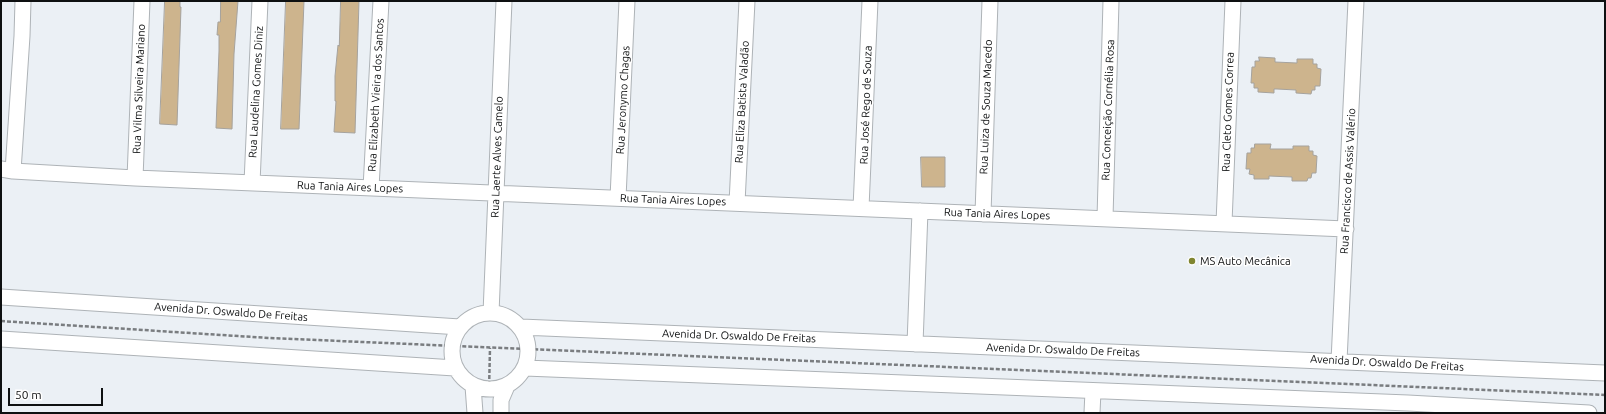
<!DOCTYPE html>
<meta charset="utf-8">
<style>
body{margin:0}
#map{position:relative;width:1606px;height:414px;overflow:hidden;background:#ebf0f5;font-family:Ubuntu,sans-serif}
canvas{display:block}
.frame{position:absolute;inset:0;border:2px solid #0e1011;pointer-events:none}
.scale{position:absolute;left:8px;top:388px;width:95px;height:18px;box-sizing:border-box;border:2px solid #0e1011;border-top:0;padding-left:5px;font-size:12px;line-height:14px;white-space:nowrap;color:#0e1011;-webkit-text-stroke:3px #fff;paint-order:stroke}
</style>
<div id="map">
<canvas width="1606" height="414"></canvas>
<div class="frame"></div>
<div class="scale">50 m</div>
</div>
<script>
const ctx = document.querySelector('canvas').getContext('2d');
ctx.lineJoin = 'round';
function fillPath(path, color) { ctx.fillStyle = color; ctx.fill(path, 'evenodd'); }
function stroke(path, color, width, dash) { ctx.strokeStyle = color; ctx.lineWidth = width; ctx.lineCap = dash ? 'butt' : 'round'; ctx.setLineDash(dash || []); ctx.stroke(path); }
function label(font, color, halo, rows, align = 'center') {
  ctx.font = font + ' Ubuntu,sans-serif'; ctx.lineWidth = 3; ctx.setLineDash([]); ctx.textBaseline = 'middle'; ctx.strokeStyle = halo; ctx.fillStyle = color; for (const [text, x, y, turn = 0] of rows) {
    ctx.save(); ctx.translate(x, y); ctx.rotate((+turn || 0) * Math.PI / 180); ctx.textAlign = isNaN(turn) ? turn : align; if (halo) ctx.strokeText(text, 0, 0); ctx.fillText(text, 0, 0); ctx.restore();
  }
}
const building = new Path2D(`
 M165,1H180V7H181L177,125L160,124Z
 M221,1H238L234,54L232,129L216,128L219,51V35H217L218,22H220Z
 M286,1H304L299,129H281Z
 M341,1H359L355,133L334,132L336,101H335V76L338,45L339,46Z
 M1259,57L1275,58V62L1297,63V59H1313V64H1317V68L1321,69L1320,86H1315V90H1312L1311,94L1296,93V90L1277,89H1274V93L1258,92V88H1254V83H1251L1252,67H1255V61H1259Z
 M1255,144H1271L1270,149H1293V146H1309V151H1313V155L1317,156L1316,173H1312L1311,178H1308L1307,181H1292V177L1269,176V179H1254V175L1249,174L1250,169H1246L1247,153H1251V148H1254Z
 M921,157H945V187H922Z`);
const path = new Path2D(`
 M1,321L269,338L1605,395
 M489,391L490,348`);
const minor = new Path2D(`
 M1,169L13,171L135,178L1346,229
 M13,171L22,36L23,1
 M135,178L142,1
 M252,183L260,1
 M371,188L381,1
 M618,198L627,1
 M737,203L747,1
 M861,208L870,1
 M983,214L990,1
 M1105,218L1111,1
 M1224,223L1233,1
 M1,297L460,327
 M452 351a38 38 0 1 1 76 0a38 38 0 1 1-76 0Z
 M491,313L504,1
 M521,327L1605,373
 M1,339L455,368
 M915,344L920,211
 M1339,361L1356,1
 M525,368L1408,403L1589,413
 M473,386L475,413
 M501,413V400L507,386
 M1092,413L1093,391`);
const markers = [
 [1192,261,4,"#7f8530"]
];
const streetNames = [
 ["Rua Vilma Silveira Mariano",139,89,-88],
 ["Rua Laudelina Gomes Diniz",256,92,-87],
 ["Rua Elizabeth Vieira dos Santos",376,95,-87],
 ["Rua Jeronymo Chagas",623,100,-87],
 ["Rua Eliza Batista Valadão",742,102,-87],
 ["Rua José Rego de Souza",866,105,-88],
 ["Rua Luiza de Souza Macedo",986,107,-88],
 ["Rua Conceição Cornélia Rosa",1108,110,-88],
 ["Rua Cleto Gomes Correa",1228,112,-88],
 ["Rua Laerte Alves Camelo",497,157,-88],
 ["Rua Francisco de Assis Valério",1348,181,-87],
 ["Rua Tania Aires Lopes",350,187,2],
 ["Rua Tania Aires Lopes",673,200,2],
 ["Rua Tania Aires Lopes",997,214,2],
 ["Avenida Dr. Oswaldo De Freitas",231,312,4],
 ["Avenida Dr. Oswaldo De Freitas",739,336,2],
 ["Avenida Dr. Oswaldo De Freitas",1063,350,2],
 ["Avenida Dr. Oswaldo De Freitas",1387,363,3]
];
const poiNames = [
 ["MS Auto Mecânica",1200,261]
];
fillPath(building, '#cdb48d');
stroke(building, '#a5a29d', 1);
stroke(minor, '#aeb3b7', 17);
stroke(path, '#7a7d80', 2.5, [4, 2]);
stroke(minor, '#fff', 15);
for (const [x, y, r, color] of markers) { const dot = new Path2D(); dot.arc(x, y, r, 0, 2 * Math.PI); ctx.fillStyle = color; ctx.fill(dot); stroke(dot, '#fff', 1.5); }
label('11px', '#0e1011', '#fff', streetNames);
label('11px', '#0e1011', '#fff', poiNames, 'left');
</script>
